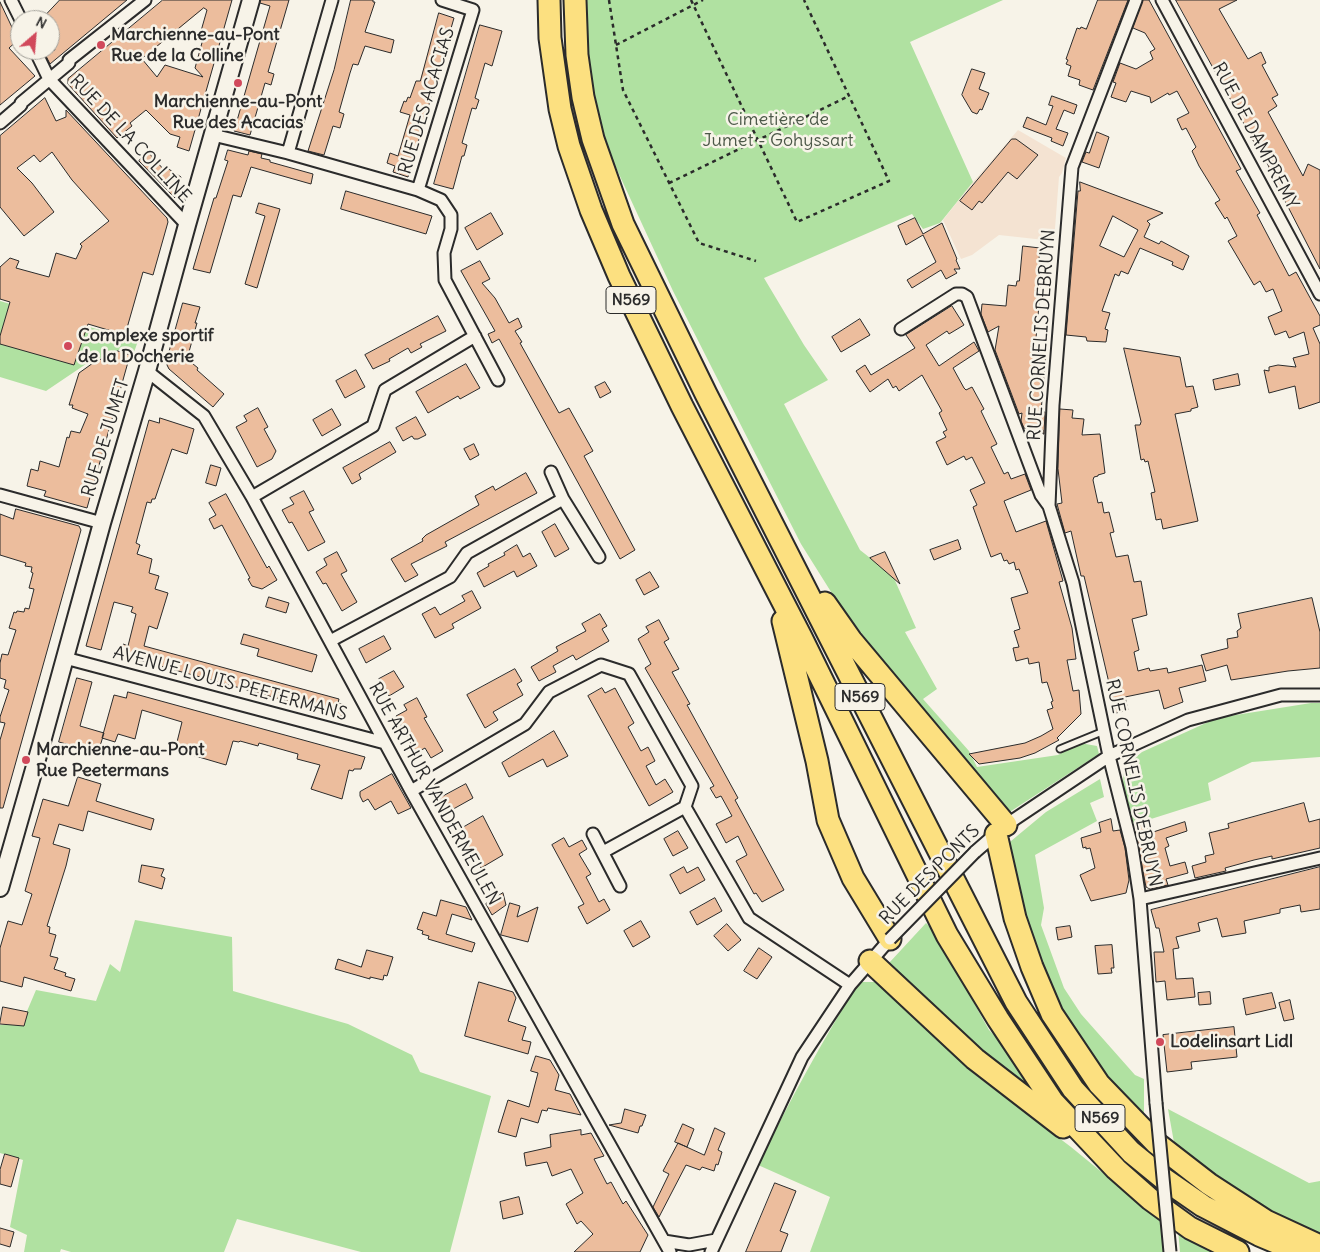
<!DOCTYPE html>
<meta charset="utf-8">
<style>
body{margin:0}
#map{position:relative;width:1320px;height:1252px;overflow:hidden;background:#f7f3e8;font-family:Delius,sans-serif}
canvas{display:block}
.north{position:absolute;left:10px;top:10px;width:50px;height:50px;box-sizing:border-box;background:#f7f3e8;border:1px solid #a5a39c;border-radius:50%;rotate:27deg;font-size:14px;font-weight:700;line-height:20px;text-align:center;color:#2b2b2b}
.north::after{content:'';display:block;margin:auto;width:18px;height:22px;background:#d1495b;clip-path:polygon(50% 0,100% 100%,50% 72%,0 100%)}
</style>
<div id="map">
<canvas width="1320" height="1252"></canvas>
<div class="north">N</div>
</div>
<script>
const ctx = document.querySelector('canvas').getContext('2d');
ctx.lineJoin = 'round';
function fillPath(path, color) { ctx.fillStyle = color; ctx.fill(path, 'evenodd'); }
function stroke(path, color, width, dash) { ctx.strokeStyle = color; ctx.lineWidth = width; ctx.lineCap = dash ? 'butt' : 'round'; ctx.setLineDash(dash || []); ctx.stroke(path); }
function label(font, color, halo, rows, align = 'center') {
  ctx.font = font + ' Delius,sans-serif'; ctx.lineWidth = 5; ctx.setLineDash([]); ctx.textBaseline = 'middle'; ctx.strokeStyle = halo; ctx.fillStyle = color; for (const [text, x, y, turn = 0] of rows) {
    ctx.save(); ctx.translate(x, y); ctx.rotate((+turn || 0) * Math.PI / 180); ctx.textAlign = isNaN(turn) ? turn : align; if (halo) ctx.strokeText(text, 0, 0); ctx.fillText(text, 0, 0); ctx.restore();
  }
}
const built = new Path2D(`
 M1018,130L1066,158L1062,173L1059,177L1054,241L999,235L972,255L961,259L943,220L973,182Z`);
const green = new Path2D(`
 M586,0H1003L910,42L973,182L940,223L923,229L912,214L764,278L804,345L828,380L784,404L860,550L893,576L916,628L905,632L937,689L923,699L969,751L977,767L1058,755L1080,743L1097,746L1099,754L1008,813L928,718L838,603L801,544L673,291L606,146L594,102L589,61Z
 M0,301L138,341L133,355L119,350L86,364L46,391L0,377Z
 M1311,703H1320V757L1252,762L1208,783L1211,800L1132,825L1123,784L1124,767L1142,752L1217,718Z
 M1100,779L1104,797L1090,803L1097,821L1035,855L1044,908L1041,925L1064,988L1081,1014L1135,1075L1144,1079V1124L1065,1027L1028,937L1005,846L1046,812Z
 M135,920L232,937L233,991L348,1024L412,1055L420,1072L491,1096L450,1252H361L237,1219L224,1252H71L61,1249L60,1252H24L27,1235L10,1227L23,1160L0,1153V1025L22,1023L36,990L96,1001L110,964L120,972Z
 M926,923L934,931L989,1030C1012,1052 1030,1081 1042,1111L902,981L889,963Z
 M859,982H876L974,1074L1071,1147L1164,1223L1163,1252H810L830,1197L758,1165C789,1102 822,1041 859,982Z
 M1168,1109L1309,1183L1320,1181V1239L1287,1226L1175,1148Z
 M1178,1230L1220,1252H1180Z`);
const building = new Path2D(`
 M60,0H127L50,64L43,50H55L50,39V17L47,14Z
 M163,0H232L189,151L177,147L180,137L170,134L146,110L130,123L132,126L117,138L68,84V79ZM204,8L207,10L199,38L203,39L195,68L203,77L165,65L157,77L142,59Z
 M261,0H289L268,72L274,74L271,85L265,83L250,135L234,131L270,6L260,3Z
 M351,0H373V2H375L365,32L394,40L391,53L365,46L358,65L353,64L350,73L339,112L344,114L340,128L333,126L324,155L308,151L334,70Z
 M1098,0H1128L1093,90L1079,85L1080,80L1068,76L1071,66L1066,64L1068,60L1066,59L1077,28L1080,29L1081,27L1086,29Z
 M1143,0H1149L1241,169L1236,171L1260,213L1257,215L1289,276L1296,272L1320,316V325L1313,328L1320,344V402L1299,409L1295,386L1269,393L1264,370L1269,371V367L1278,365L1296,367L1293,358L1309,354L1304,332L1289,338L1286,331L1275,335L1268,317L1282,311L1273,289L1266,292L1260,281L1254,285L1228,241L1237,236L1227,217L1225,219L1215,203L1220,200L1199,166L1192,151L1196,147L1186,128L1182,130L1177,119L1189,113L1177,91L1169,95L1168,93L1151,103L1150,97L1131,91L1126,102L1111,97L1116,83L1113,82L1120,63L1136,69L1153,59L1150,52L1155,49L1145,33L1133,28Z
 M1176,0H1237L1219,9L1248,59L1261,52L1266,63L1262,65L1278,95L1272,98L1277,106L1268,112L1303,176L1308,164L1320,170V269L1268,168L1269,167L1260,149L1254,142Z
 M0,2L18,40L9,48L35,76L0,105Z
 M439,13L454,18L408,177L393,172L395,166L387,163L390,153L398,156L410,115L400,112L404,101L406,102L408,97L410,98L416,81H420Z
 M480,25L502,31L492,66L485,63L475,98L479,100L476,109L472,108L462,143L467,145L464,156H462L453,189L449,188L434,184Z
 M972,69L985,73L979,89L989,93L982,110L980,109L977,114L972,112L962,95Z
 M1052,96L1077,105L1074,114L1064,110L1056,129L1068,133L1063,146L1051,141L1052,138L1023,127L1027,117L1046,125L1053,106L1049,105Z
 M45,98L56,121L66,117V110L167,218L168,222L153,275L143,272L125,335L88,324L74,365L0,344V336L10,302L0,299V267L10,258L19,261L16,268L49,277L56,253L76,259L82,246L80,244L109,221L72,180L52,152L40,162L34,155L17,168L32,183L54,212L24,236L0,207V136Z
 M1097,132L1109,137L1099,168L1082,162L1086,152L1089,153Z
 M1012,139H1016L1038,155L1017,179L1008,172L982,203L979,201L972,210L960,201Z
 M228,150L248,155L249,151L262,154L261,158L270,160V162L313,174L311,184L251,167L241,197L233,195L210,273L193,269L214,198H216L228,161L225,160Z
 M148,152L165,171L167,168L181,177L175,198L139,161Z
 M1080,182L1163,213L1147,221L1150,224L1144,237L1159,244L1161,241L1189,256L1183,270L1172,265L1173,262L1140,248L1128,274L1121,271L1119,276L1115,274L1102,311L1110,313L1105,329L1108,330L1106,342L1087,341L1086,337L1066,335L1078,191H1080ZM1113,216L1138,230L1124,257L1100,246Z
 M346,191L432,216L426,234L341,209Z
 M259,203L280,209L257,288L245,284L265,216L256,213Z
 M491,213L503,234L477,250L465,228Z
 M915,218L923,234L942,223L957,259L956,260L960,269H954L957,273L946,279L941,270L912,288L907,280L936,262L923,235L906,245L898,226Z
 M1023,246L1040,248L1037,283H1041L1035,349L1046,351L1041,412H1045L1044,434H1043V430L1024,428L1021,421L1022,413L1019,414L995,350L999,326L988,332L981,314L982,304L1006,306L1008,285L1016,286L1017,281H1019Z
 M480,261L490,279L482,283L495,298L509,323L518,318L522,327L515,331L522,342L520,343L559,413L569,408L593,451L584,456L635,550L620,559L499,339L492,343L488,334L495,331L461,271Z
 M183,303L200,307L195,323H197L187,359L198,368L197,370L224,394L213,407L169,369L167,365V359Z
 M952,306L964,325L949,334L947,331L926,345L939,366L974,342L979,351L953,368L964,388L966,390L972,387L984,409L981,411L997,444L991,447L1004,474L1008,472L1011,479L1025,474L1031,490L1004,501L1016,532L1046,521L1063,581L1059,582L1072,628L1076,659L1067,660L1073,691L1079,690L1081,714L1057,738L1059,740L1035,753L1020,758L979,764L969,754L1025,743L1041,736L1053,729L1047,710L1053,708L1051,702L1053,701L1047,682L1042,683L1039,662L1029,664L1028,658L1016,661L1013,648L1019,647L1014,631L1020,629L1011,598L1028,593L1019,569L1016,570L1014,562L1009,564L1007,560L1004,561L1001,553L991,557L973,507L977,505L970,490L985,483L972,457L966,460L964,456L947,465L936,442L946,437L943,432L947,430L939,413L942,411L922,375L899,391L896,386L893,388L888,379L870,392L856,371L865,365L871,375L915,348L906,335Z
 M438,316L446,331L420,344L422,347L411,353L408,348L389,359L390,361L373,369L365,355Z
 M860,319L870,335L841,352L832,337Z
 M1124,348L1180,357L1186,387L1193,386L1198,407L1191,409V411L1175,414L1198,521L1163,529L1161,519L1156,520L1151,493L1155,492L1148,461L1145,462L1144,459L1141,460L1135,425H1140L1141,422Z
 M118,351L130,355L87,508L44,496L46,491L27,486L31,469L38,471L40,461L59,467L67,437L69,438L71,431L80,433L88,414L72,408L73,405H69L79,373L93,363Z
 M466,364L480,388L460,399L458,396L428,413L416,392Z
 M356,370L365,387L345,398L336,381Z
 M1238,374L1240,385L1215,390L1213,380Z
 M605,382L611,392L600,398L595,387Z
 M258,408L268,427L264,429L276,451L272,459L257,467L236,427L247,421L244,416Z
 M332,409L341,425L322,436L313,420Z
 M1060,409L1073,410L1072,418L1084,419L1082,435L1100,434L1105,473L1098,475V476L1094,477L1093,480L1098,503L1102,502L1104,513L1109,512L1114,532L1110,533L1116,557L1128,555L1134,582L1141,581L1147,615L1132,619L1139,650L1134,652L1138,671L1149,668L1150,671L1167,668L1168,673L1202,665L1206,681L1179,688L1183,702L1164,709L1159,690L1125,697L1128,710L1116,713L1084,576H1081L1071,531L1065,533L1057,504L1062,503L1058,469Z
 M416,417L426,435L418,439H414L412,436L403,441L396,428Z
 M160,418L194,429L187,454L172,449L155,499H152L151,503L147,502L136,543L140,545L137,554L152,559L149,573L159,576L155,589L168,593L157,629L149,626L144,646L339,699L338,703L345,705L342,716L120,655L123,644L128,646L136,614L131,612L133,607L114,602L101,650L86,646L149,420L159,423Z
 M390,442L396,452L359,474L361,479L352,484L343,468Z
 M474,444L479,455L470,460L464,449Z
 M211,465L221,468L216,486L206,483Z
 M526,473L537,493L445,542L447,546L411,564L418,575L405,582L391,559L423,541L422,539L426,535L479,505L475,496L493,486L495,490Z
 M304,491L314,510L309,512L325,542L308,551L292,522L289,523L282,510L294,504L290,498Z
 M226,494L267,568L269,566L277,580L262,589L252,586L248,579L250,578L222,525L214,529L209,519L216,515L209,503Z
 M16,509L79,526L81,530L3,808H0V740L5,723L0,722V717L9,690L4,688L6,680L0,678V663L2,654L8,655L16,630L9,628L14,612L16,613L17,611L24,612L25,608L29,609L34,589L29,588L33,573L31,572L32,567L25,566L26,563L0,555V514L13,519Z
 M555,524L569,549L555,557L542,532Z
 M958,540L961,549L934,560L930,550Z
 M517,545L523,557L530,553L537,566L517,577L514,571L484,587L477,573L489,566L488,564L505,555L504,553Z
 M337,552L347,571L341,574L357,602L342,611L326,583L323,584L316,572L327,565L324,559Z
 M885,552L900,584L870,558Z
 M650,572L659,587L644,595L636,580Z
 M472,591L481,608L452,624L454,628L435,638L422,614L435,607L440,615L465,601L462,596Z
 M269,597L289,603L286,613L266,607Z
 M1312,598L1320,632V668L1288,671L1231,680L1227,665L1206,671L1201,655L1228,648L1227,639L1238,637L1237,631L1241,628L1238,614Z
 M600,614L607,626L602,629L609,641L576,660L573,655L553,666L556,672L539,681L531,667L558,651L556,647L586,631L582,624Z
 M659,620L669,639L664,642L679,669L672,672L690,704L687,705L738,798L735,800L784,890L762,902L756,893L754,894L736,861L747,855L738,836L726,843L716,824L732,816L721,796L716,798L710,788L714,786L645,668L651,664L638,639L649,632L646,627Z
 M244,634L317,655L312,672L257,656L259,649L241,644Z
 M384,636L391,649L366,663L359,649Z
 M515,669L522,681L517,684L523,695L493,712L498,720L485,728L467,695Z
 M394,671L404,687L389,696L379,679Z
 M77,678L92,682L80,726L104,733L98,753L59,742Z
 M602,688L605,693L615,688L634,723L628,727L641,751L648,747L655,761L646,766L656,785L665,779L673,792L649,806L588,696Z
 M128,692L365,757L361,769H354L353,771L349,770L342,799L311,789L320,765L297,759L298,754L259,743L258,746L240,741L239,742L233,741L226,765L175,750L182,722L142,710L135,739L118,734L115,742L102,738L114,695L126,698Z
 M417,698L427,717L424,718L443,751L431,758L425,748L416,753L396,716L407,710L404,705Z
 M554,731L568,756L547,767L543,759L509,777L502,763Z
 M392,774L411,808L398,814L391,801L375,810L368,799L363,802L360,796V792Z
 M78,777L101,784L96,801L154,819L151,830L88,811L83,831L59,824L53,844L70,849L66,866L47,926L50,927L49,933L56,935L50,956L58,958L54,969L66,973L65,976L75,979L71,991L24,977L22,987L0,981V948L8,921L22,925L32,894L25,891L40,838L32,836L43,799L68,806Z
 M466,784L473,798L448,812L440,798Z
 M1304,803L1309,822L1320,819V848L1272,859V856L1254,860L1225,868L1226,871L1195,878L1192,866L1206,862L1205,856L1214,854L1209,833L1229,828L1228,824Z
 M483,816L503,855L481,868L459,830Z
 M1111,819L1113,831L1120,830L1125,848L1129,880L1126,893L1091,901L1080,875L1095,868L1090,848L1086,849V847L1083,848L1081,838L1101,832L1099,823Z
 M1185,822L1187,831L1166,838L1169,846L1165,848L1170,866L1185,862L1188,873L1166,879L1168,885L1150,889L1146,887L1145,882L1134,826L1146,823L1149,833Z
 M678,831L688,848L673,856L664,839Z
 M564,838L569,847L582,840L587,849L579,854L591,874L586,877L599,902L604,899L610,910L587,924L578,907L584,904L552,845Z
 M142,865L164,869L161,876L165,878L162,889L139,882Z
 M684,867L687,873L698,867L705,880L680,894L670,875Z
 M1320,867V909L1301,912L1300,905L1280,909V913L1244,921L1246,933L1222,937L1217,918L1198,923L1200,931L1176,937L1179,948L1173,949L1176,979L1193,978L1195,997L1167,1000L1165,981L1156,982L1154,952H1164L1159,928H1156L1151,910Z
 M503,893L506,905L492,915L486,904Z
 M715,898L722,911L697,925L690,912Z
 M441,900L466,907L472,920L452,914L446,934L475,943L472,952L428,939L429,936L422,934L423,931L417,929L423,912L436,916Z
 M510,903L520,906L517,917L538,907L528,942L501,935Z
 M641,921L650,937L633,947L624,931Z
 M727,924L741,940L728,951L714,936Z
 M1070,926L1072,937L1058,940L1056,928Z
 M1112,945L1114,968H1111L1112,973L1098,974L1095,946Z
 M759,948L772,957L757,979L744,971Z
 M367,950L393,957L387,976L384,975L383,980L370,977V979L335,969L338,959L361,967Z
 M479,982L513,992L516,998L508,1021L526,1027L522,1040L531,1042L528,1054L465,1036Z
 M1210,992L1211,1004L1199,1005L1198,993Z
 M1272,993L1276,1008L1246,1015L1243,999Z
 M1290,1000L1294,1019L1284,1021L1279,1003Z
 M3,1007L28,1012L24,1026L0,1024Z
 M1234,1027L1237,1057L1191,1062L1192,1069L1167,1072L1163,1035Z
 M536,1056L550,1060L559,1075L555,1090L570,1094L581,1115L548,1108L547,1111L542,1110L538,1123L521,1118L516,1137L498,1132L508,1100L529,1107L538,1073L531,1071Z
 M625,1109L646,1115L642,1126H640L638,1133L609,1125L621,1123Z
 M683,1124L694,1129L687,1147L675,1142Z
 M715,1128L725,1133L718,1150L722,1152L718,1165L716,1164L714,1171L702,1167L700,1170L686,1165L659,1217L653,1207L669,1174L663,1171L678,1143L704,1155Z
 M581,1130V1135L591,1133L604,1156L594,1159L607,1184L611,1182L623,1204L626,1201L648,1235L640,1252H574L593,1234L581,1221L577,1224L566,1204L583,1193L571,1169L552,1176L547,1162L526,1166L524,1153L551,1147L550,1135Z
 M5,1154L19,1158L11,1187L0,1184V1170Z
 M775,1183L796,1191L780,1231L788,1234L781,1252H746Z
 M519,1197L523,1214L503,1219L500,1202Z
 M0,1228L14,1232L10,1247L0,1244Z`);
const path = new Path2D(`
 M609,0L623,90L699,243L756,261
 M691,0L797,222L889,181L804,0
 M616,45L703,0
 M669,183L849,96`);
const lane = new Path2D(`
 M1060,749L1104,731`);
const street = new Path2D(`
 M11,0L21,20
 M1136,0L1072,167L1053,405L1049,506L1073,583L1109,756L1132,847L1140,899L1156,1103
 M1162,0L1320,294
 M35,50L49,79L187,225
 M0,123L21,105V103L69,63V60L145,0
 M213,135L288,153L418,190L473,10L442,0
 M288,153L332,0
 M418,190L441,200L451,215V229L444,253L445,280L498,380
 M901,329L956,294H962L967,297L1041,495L1049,506
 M147,371L204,416L252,497L411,791L670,1252
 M551,472L563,499L599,557
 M0,495L102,523
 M252,497L373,426L385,390L475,336
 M330,641L450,577L467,553L563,499
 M65,658L385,743
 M411,791L525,724L549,692L601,665L629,674L692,786L685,807L603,852
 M685,807L749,918L850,985
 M593,834L620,886
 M975,852L1006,825L1109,756L1188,720L1281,695H1320
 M1140,899L1320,858
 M664,1241L689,1245L716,1240
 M711,1252L802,1057L850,985L890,939`);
const secondary = new Path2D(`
 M0,888L43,738L102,523L147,371L187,225L251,0`);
const highway = new Path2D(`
 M549,0L550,38L560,109L569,146L591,210L619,276L682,406L801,637L947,935L998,1019L1053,1102L1116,1169L1150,1199L1190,1228L1238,1252
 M575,0L577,55L583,97L593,139L623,224L706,394L1016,1002L1073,1089L1131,1152L1164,1179L1203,1206L1259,1235L1299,1252
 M825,603L851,640L1006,825
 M783,621L817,761L828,820L853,878L890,939
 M996,834L1015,918L1032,967L1052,1014L1099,1084L1156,1143L1209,1184L1266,1221L1320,1246
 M870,961L975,1059L1063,1127`);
const streetBridge = new Path2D(`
 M890,939L975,852
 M1156,1103L1170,1252`);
const markers = [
 [101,45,5,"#d1495b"],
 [238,83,5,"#d1495b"],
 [68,346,5,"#d1495b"],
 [26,760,5,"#d1495b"],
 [1160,1042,5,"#d1495b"]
];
const shields = [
 [631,300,50],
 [860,697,50],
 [1100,1118,50]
];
const shieldNames = [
 ["N569",631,300],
 ["N569",860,697],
 ["N569",1100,1118]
];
const poiNames = [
 ["Marchienne-au-Pont",111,35],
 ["Rue de la Colline",111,56],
 ["Marchienne-au-Pont",238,102,"center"],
 ["Rue des Acacias",238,123,"center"],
 ["Complexe sportif",78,336],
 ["de la Docherie",78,357],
 ["Marchienne-au-Pont",36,750],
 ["Rue Peetermans",36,771],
 ["Lodelinsart Lidl",1170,1042]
];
const streetNames = [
 ["RUE DES ACACIAS",427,101,-73],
 ["RUE DE DAMPREMY",1255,136,62],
 ["RUE DE LA COLLINE",130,139,47],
 ["RUE CORNELIS DEBRUYN",1042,335,-86],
 ["RUE DE JUMET",106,438,-73],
 ["AVENUE LOUIS PEETERMANS",230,684,15],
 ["RUE CORNELIS DEBRUYN",1133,783,78],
 ["RUE ARTHUR VANDERMEULEN",434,794,61],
 ["RUE DES PONTS",930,875,-45]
];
const parkNames = [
 ["Cimetière de",778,120],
 ["Jumet - Gohyssart",778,141]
];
fillPath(built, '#f4e3d2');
fillPath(green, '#b0e1a1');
fillPath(building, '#ecbd9d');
stroke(building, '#2b2b2b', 1);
stroke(lane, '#2b2b2b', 9);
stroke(street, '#2b2b2b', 15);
stroke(secondary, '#2b2b2b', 20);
stroke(highway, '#2b2b2b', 25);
stroke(path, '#2b2b2b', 2.5, [4, 4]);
stroke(lane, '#f7f3e8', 5.5);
stroke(street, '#f7f3e8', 11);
stroke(secondary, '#f7f3e8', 16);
stroke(highway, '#fce080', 21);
stroke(streetBridge, '#2b2b2b', 15, []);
stroke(streetBridge, '#f7f3e8', 11);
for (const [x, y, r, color] of markers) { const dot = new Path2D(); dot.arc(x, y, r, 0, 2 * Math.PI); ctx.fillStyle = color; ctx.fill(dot); stroke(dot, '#f7f3e8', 2); }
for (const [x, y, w] of shields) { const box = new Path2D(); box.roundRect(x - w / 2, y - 13.5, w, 27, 4); ctx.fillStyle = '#f7f3e8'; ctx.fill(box); stroke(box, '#2b2b2b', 1); }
label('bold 16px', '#2b2b2b', null, shieldNames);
label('bold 18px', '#2b2b2b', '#f7f3e8', poiNames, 'left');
label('18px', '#2b2b2b', '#f7f3e8', streetNames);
label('18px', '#4c5848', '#f7f3e8', parkNames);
</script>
